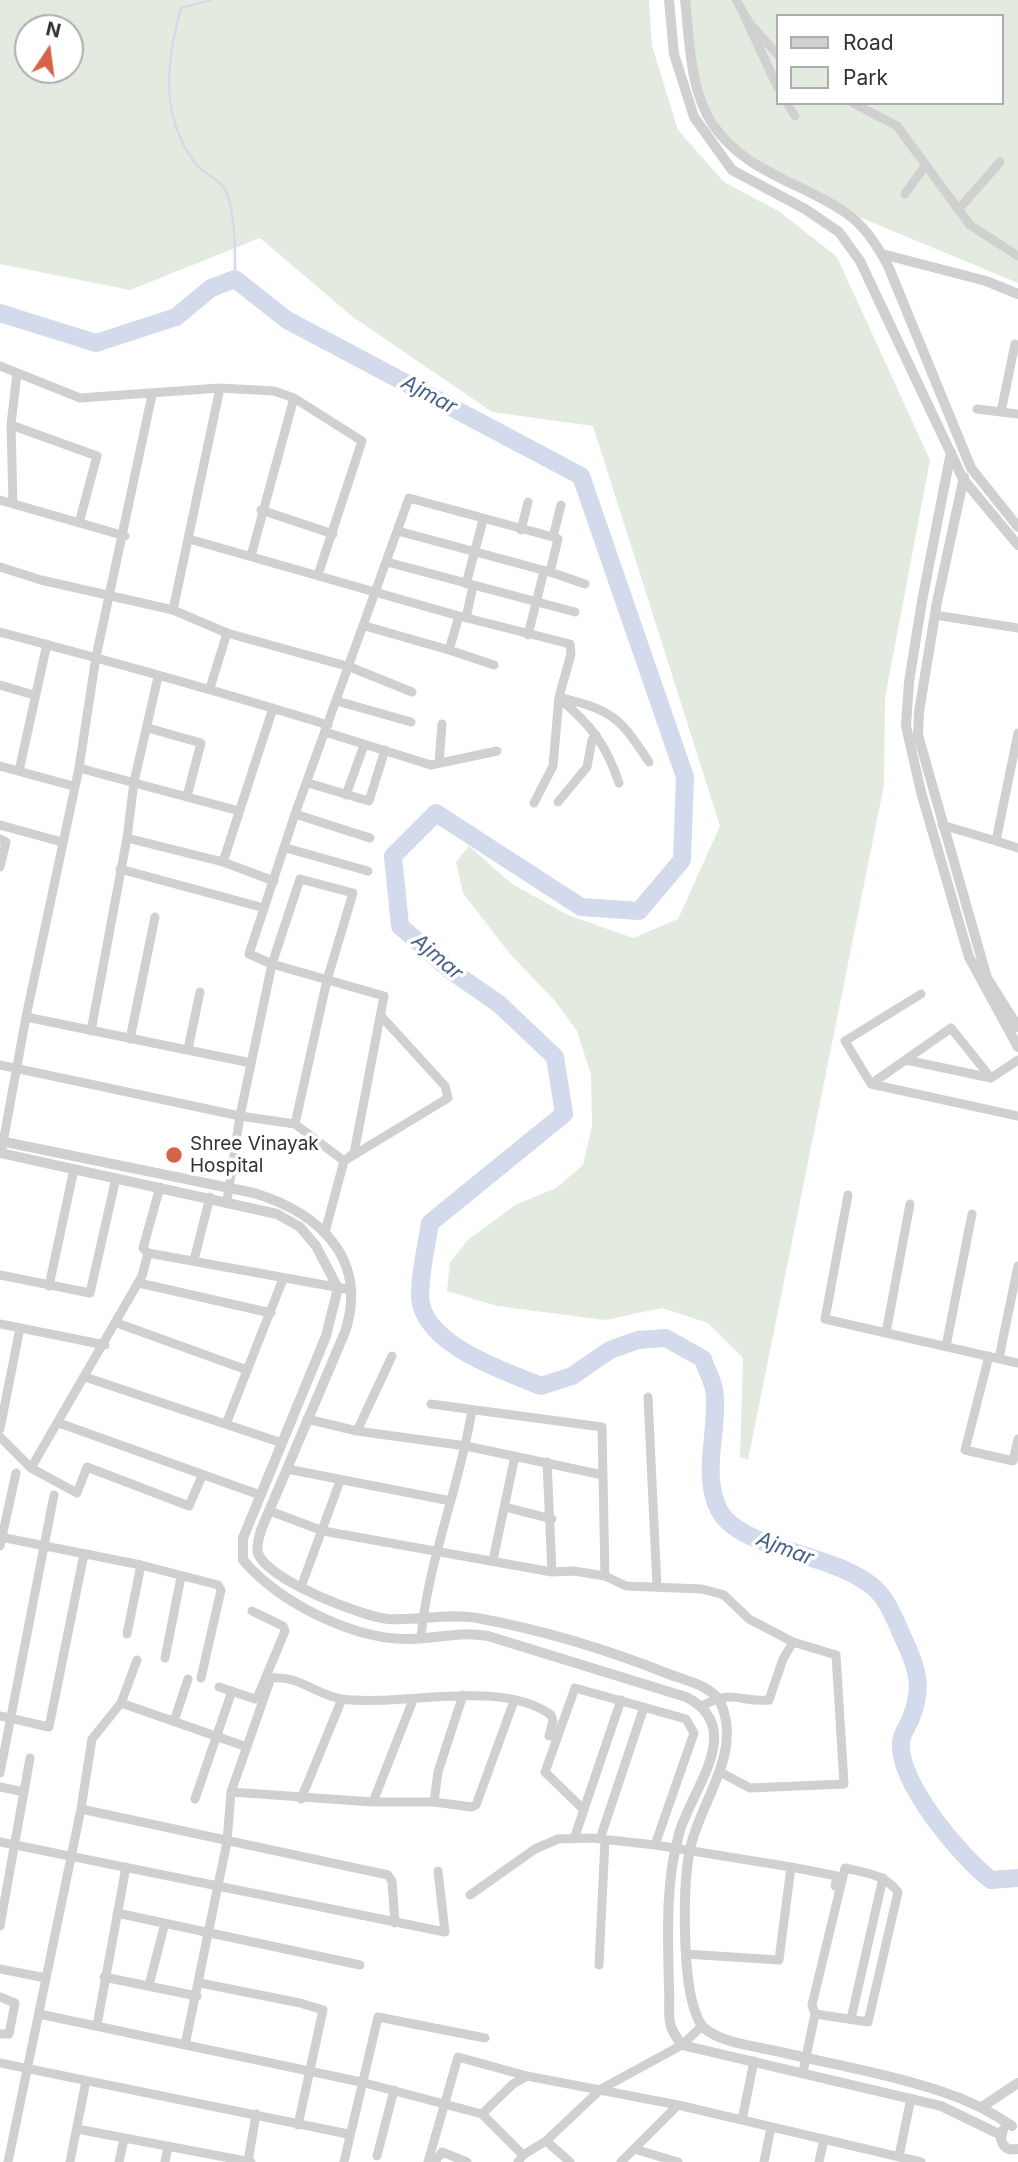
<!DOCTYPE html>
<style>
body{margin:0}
#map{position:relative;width:1018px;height:2162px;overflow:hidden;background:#fff;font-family:Inter,sans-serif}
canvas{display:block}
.legend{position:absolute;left:776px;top:14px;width:228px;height:91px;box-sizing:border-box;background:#fff;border:2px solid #adadad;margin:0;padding:9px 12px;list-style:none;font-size:21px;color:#333}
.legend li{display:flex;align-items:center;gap:14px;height:35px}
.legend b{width:35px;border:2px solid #adadad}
.north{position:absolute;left:14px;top:14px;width:70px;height:70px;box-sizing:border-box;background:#fff;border:2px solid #adadad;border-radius:50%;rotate:13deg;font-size:19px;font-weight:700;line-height:28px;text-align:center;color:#333}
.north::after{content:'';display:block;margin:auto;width:24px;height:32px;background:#d5654a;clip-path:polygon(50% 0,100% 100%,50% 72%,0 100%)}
</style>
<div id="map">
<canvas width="1018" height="2162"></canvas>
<ul class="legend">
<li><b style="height:9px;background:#d0d0d0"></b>Road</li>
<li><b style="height:19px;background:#e3ebe0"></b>Park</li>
</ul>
<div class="north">N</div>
</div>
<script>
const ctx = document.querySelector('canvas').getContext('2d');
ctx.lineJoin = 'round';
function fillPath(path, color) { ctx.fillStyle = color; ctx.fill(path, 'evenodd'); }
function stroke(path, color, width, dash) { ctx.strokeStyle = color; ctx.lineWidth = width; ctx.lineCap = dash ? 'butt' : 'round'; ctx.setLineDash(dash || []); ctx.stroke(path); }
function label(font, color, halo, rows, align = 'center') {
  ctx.font = font + ' Inter,sans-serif'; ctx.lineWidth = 7; ctx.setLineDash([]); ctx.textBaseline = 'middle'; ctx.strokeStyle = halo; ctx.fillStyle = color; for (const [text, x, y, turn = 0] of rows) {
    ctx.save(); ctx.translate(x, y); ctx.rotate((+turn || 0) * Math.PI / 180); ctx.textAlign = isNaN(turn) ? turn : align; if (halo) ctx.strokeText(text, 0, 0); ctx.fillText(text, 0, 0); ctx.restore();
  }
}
const green = new Path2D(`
 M0,0H649L652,46L678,130L724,182L780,212L837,257L930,460L885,698L884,785L748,1460L740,1457L743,1358L708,1323L662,1308L605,1320L497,1306L447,1291L450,1262L468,1240L515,1205L556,1188L583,1165L592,1126L591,1075L577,1031L555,1001L510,954L463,893L456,862L469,846L512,884L568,915L633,938L678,919L720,826L593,426L492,412L353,317L260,238L130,290L0,264ZM28,28H70V70H28Z
 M683,0H1018V283L806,195L711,127L686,35ZM778,16H1002V103H778Z`);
const stream = new Path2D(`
 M211,0L181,8C166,63 160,116 195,163C203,173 217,178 224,188C236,208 235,256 235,279`);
const river = new Path2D(`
 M0,313L96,343L176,317L211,288L235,279L287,320L581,476L685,777L682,860L639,911L581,907L436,813L393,856L400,926L450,970L499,1004L555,1057L564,1114L430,1223C427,1244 417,1285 421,1304C431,1347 504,1371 541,1386L572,1376L610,1350L638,1340L666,1338L703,1359C706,1369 712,1379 714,1389C720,1429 700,1472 719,1510C741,1553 848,1553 881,1595C891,1607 898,1627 905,1642C918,1670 923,1688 911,1718C908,1726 902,1733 901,1742C898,1783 961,1857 991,1880L1018,1878`);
const minor = new Path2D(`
 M736,0L750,24L778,55
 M744,15L778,88
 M787,103L795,116
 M853,103L897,126L970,225L1018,256
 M905,194L925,166
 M958,210L1000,162
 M1015,344L1001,412L1018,414
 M0,366L80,398L220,388L274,391L294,398L362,441L318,575
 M977,409L1001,412
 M11,425L97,456L79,523
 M0,500L125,536
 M13,504L11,425L17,373
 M261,510L333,534
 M521,530L528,502
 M398,531L550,572
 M553,537L558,539L550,572L585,584
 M189,539L459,616L570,644L571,654L559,697C613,711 618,715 649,762
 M251,556L294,398
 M387,562L575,612
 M0,567L41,580L173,610L227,633L350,667L412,692
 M466,584L483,520
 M173,610L220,388
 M935,615L1018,628
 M466,618L473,586
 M365,626L449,650L459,616
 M0,632C110,661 219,691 328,725
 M528,635L544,571
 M449,650L494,665
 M0,685L34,695
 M210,688L227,633
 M560,699C591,725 606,744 619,783
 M337,701L411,722
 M148,728L201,743L187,796
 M325,732L431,765L497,751
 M1018,733L996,841L1018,848
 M439,763L442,724
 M0,766L73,786
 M79,768L239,811
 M19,771L47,644
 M308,783L369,801L385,750
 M346,795L364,745
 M558,802L587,767L592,740L596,735
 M534,803L553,766L559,697
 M295,814L370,838
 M0,825L62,842
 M942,825L996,841
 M127,838L223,862L274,881
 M0,839L6,842L0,867
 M286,848L368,871
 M223,862L273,708
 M120,869L264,908
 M921,994L845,1041L871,1084L1018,1116
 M26,1017L251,1063
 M91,1031L127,838L134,782L158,677
 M130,1039L155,917
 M188,1049L200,992
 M0,1065L240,1116L295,1124L344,1161L354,1153L384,996L272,964L249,954L295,814L409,498L553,537L561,505
 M991,1078L1018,1060
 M871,1084L951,1028L991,1078L906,1060
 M2,1148L26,1017L79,768L96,657L152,395
 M848,1195L825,1319L1018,1363
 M227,1201L240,1116L272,964L300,879L353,893L327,980L295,1124
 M325,1232L344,1161L448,1098L445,1086L381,1016
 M148,1253L352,1290
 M194,1260L210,1197
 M0,1275L90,1293L116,1178
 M139,1283L271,1313
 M49,1286L74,1169
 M117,1323L247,1370
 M0,1324L105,1345
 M886,1333L910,1204
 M946,1346L972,1214
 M989,1356L965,1450L1013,1461L1018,1439
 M999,1358L1018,1266
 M85,1377L282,1443
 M648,1397L657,1587
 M431,1404L602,1427L605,1576
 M307,1419L357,1431L466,1446L603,1475
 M59,1423L260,1495
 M226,1424L283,1279
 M0,1429L20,1328
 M357,1431L392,1356
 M0,1437L31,1468L77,1493L87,1467L189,1506L202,1476
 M547,1462L552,1572
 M31,1468L142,1276L148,1253L143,1248L160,1187
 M287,1469L451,1501
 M505,1507L552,1519
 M270,1511L323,1531L552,1572L574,1571L605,1576L626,1586L702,1589L724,1595L749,1619L793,1642L836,1655L844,1784L750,1788L720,1772
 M0,1537L141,1565L218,1585L221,1590L201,1678
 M0,1546L16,1473
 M493,1560L515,1456
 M301,1587L340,1481
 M127,1634L141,1565
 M421,1637C428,1560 460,1486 472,1410
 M165,1658L181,1577
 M219,1687L255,1699L258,1696L285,1631L283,1626L252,1611
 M121,1703L247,1747
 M702,1706C734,1688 739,1703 769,1700L783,1659L793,1642
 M0,1716L49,1727L84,1554
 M174,1721L188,1679
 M0,1773L54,1495
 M0,1787L24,1792
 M231,1792L373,1802H434L438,1772L463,1695
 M195,1799L232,1691
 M301,1799L342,1699
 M373,1802L413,1700
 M434,1802L472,1807L476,1805L514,1701
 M81,1809L388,1875L392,1881L395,1923
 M584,1810L545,1772L575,1688L686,1719L694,1733L655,1845
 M574,1839L621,1700
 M600,1839L644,1707
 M0,1842L445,1932L438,1871
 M791,1867L837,1876L835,1886
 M845,1868C866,1873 884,1874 898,1892L868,2022L815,2014L812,2005Z
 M470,1895L535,1849L558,1839L592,1838L655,1845L791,1867L779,1960L686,1954
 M117,1913L360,1965
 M0,1926L30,1758
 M599,1965L605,1840
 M0,1969L46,1978
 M104,1977L197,1996
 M200,1983L300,2003L323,2010L298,2125
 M149,1985L165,1923
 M0,1997L15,2003L9,2034H0
 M39,2014L361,2082L482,2114L513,2084L527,2076L678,2105L921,2162
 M851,2019L883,1878
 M97,2025L126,1867
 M185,2045L227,1842L231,1792L271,1678C299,1675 316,1695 342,1699C403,1707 499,1678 551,1715L553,1721L549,1736
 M0,2063L348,2134
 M803,2072L815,2014
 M482,2114L523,2155
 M742,2120L754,2061
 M77,2129L251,2162
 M546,2141L570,2162
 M634,2149L678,2162
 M377,2156L394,2090
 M899,2156L911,2098
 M8,2162L81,1809L92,1739L121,1703L137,1660
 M70,2162L86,2081
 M119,2162L124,2139
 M165,2162L168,2147
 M248,2162L256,2114
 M344,2162L378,2017L485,2038
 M428,2162L458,2057L527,2076
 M435,2162L442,2152L467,2162
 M518,2162L523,2155L546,2141L601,2089L682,2045L702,2026
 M621,2162L678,2105
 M764,2162L771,2127
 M819,2162L824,2139`);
const tertiary = new Path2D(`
 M669,0L674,54L694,117L732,170L805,209L839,232L860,261L963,479L1018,545
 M685,0C690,41 689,89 713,125C746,173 801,182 846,213C865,226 879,248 889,268L971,468L1018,527
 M882,254L986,281L1018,294
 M951,452L922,601L909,682L906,726L921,792L969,957L1018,1047
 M964,477L937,602L919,712L918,735L987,978L1018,1027
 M0,1141L254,1193C319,1213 369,1258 345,1332L261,1530C259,1538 256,1546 258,1553C267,1580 361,1616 388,1619C418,1621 448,1613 477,1618C543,1630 609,1650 671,1675C687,1681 713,1686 721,1704C742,1752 702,1800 691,1845C682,1881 682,1983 697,2016C697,2018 702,2026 703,2027C720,2043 754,2046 776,2051C831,2064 889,2074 943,2092C968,2100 990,2111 1012,2126
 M0,1153L277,1214L300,1227L316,1246L338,1288L326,1336L243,1538V1560C280,1603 352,1639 408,1639C439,1639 455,1631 488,1636L686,1697C748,1728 690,1791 679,1834C665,1882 668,1940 669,1989C670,2000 668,2011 670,2022C671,2031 677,2038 682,2045L941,2106L1001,2135
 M982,2107L1018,2083
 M1003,2130L1001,2139C1003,2148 1009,2151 1018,2149`);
const markers = [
 [174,1155,9,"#d5654a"]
];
const poiNames = [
 ["Shree Vinayak",190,1144],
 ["Hospital",190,1166]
];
const waterNames = [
 ["Ajmar",429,395,28],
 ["Ajmar",437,957,40],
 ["Ajmar",785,1549,21]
];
fillPath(green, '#e3ebe0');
stroke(stream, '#d2daeb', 2.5);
stroke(river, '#d2daeb', 18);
stroke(minor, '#d0d0d0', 9);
stroke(tertiary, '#d0d0d0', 10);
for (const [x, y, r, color] of markers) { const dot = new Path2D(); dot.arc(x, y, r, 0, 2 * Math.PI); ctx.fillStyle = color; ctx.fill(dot); stroke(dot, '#fff', 2.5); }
label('19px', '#333', '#fff', poiNames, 'left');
label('italic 21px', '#48608e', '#fff', waterNames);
</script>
